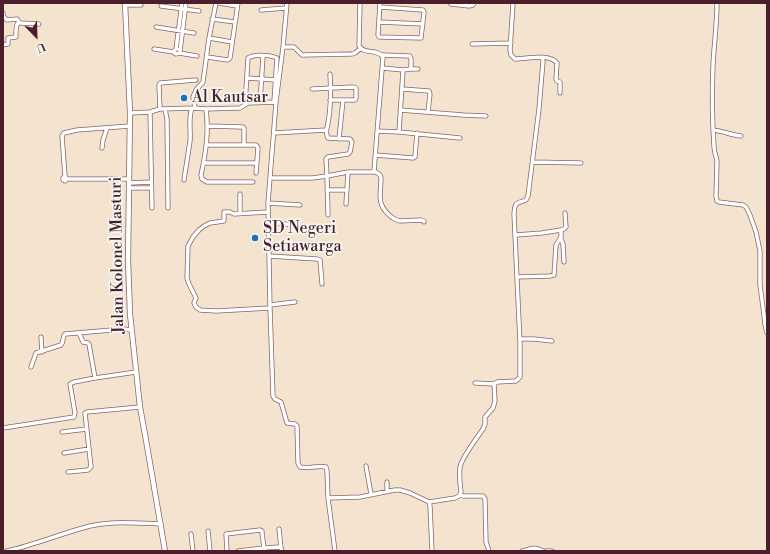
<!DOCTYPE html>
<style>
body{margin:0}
#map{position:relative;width:770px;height:554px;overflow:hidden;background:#f4e4cf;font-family:"Libre Bodoni",serif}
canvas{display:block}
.frame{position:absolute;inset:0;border:4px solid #4a1f2b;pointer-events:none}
.north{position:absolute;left:16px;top:16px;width:40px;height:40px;-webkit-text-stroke:3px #f6f6f2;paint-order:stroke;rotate:157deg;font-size:11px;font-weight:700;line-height:16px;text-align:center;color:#4a1f2b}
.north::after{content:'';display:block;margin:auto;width:14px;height:18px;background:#4a1f2b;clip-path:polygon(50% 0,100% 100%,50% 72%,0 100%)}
</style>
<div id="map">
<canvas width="770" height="554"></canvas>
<div class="frame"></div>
<div class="north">U</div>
</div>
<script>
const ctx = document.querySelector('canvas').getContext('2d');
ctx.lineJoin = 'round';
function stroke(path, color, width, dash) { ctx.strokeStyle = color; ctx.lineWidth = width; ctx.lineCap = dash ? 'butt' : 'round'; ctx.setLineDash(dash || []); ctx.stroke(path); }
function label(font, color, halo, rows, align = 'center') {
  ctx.font = font + ' "Libre Bodoni",serif'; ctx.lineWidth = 3.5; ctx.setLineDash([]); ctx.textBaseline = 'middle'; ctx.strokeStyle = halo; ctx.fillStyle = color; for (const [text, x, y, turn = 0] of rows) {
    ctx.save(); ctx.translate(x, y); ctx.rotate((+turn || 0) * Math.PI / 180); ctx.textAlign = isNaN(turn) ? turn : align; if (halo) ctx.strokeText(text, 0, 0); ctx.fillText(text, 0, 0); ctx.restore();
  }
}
const minor = new Path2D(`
 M219,3L237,6
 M287,3L283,47L276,102L268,203L270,308L273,396L275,399L281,402L287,423L295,424L297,426L298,463L300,467C309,469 318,465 326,467L327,471L328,498L360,497L395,490H400L410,493L429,502L455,498C458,497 460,496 461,492C460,484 459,475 460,467C462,457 477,438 483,429L485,424V417L493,408L495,401L494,384L497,382L516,381L520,377V343L514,214C515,201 516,204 526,200L528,196L539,109L543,61L542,58
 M360,3L359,46C364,55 377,48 383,57L374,171
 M450,3L451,4L469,6L473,5L474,3
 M513,3L510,50L511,55L515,59C526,59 549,53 557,63L556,79L557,81L560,82V93
 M717,3C717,24 714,44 713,65C712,92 712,119 714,146C714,151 716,156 717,161L716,196L717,201L719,202L743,205L746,207L750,215L756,232L760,251V285L764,315L765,325L767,333
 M125,5H141
 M161,6L199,11
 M380,7L423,10L424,12L421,38L379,37L378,35L380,3
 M261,10L286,8
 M3,13L4,17L7,20L17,19L20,23L39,24
 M212,19L235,22
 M379,22L423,24
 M156,27L194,33
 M209,38L232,42
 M472,44L511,43
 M3,45L8,44V38L16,37C16,32 15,25 19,22
 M283,47H294L302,55L352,54L355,53L360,49
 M154,49L174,52
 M176,49L182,3
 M177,49H176L174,51V53L176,54L179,53L197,56
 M180,51L186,3
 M207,57L228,60L230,58L238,3
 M382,68L403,70L411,69V59L410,56L382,55
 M411,69H418
 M247,78L276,80
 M312,89L353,87L356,88V98L355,100H330
 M402,89L429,91L430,94L428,112
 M260,103L263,56
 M245,105L248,58C255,54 271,55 277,58L274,101
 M195,108L193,97L196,90L203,82L209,38L216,3
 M160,109L159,85L160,83L196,80
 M165,109L167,119L168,208
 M206,109C209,132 206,152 201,175L202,179L207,182H253
 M400,110L463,115L486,116
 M150,112L152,208
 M130,113L150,112L160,109L195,108L206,109L240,108L248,103L276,102
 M208,126L243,127L244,128V145
 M713,130C723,131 731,135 741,136
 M377,131L399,132L460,138
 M399,132L403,70
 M274,133L326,130
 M339,139L343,100
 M207,145H256L258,148L256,173
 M102,148L103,140L107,128
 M375,155L413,158L415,157L417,133
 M533,162L581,163
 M204,163H257
 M65,176L62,136L64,133L77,130L130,126
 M270,178H312L327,176L348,172H376L380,175L381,178C381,193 376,203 389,215C392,218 396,220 400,221L421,220L424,221V222
 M67,179L65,176L63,178V180L65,181L67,179H129
 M184,180L190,141C191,130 188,118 192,108
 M129,183L151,182
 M129,188H151
 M327,190H347
 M240,194V213
 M268,203L300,205
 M346,204L348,172
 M268,212L234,214L230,212H224V221L210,223L204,226L199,230L193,237L188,246L187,278L189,284L196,298L194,303L196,307L200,310L216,311L270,308
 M328,215L327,176L326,159L328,157L348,154L350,152L352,142L350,139L328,138C325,133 327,128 328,123C331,107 331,90 330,74
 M268,222L294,225
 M561,230L564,229L566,227L565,213
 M516,235L542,233L561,230V237L556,245L554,275L550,276L517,277
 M561,239L563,244L564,262
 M269,256L317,259L320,260L322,284
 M270,305L295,302
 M79,333L83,342L88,343L89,344L95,378
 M41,337L42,352
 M520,339H534L552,341
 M31,367L36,353L61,345C64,342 62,337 65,334L124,329L131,330
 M475,383L494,384
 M3,428L74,417L75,413L70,384L74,382L95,378L136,372
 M62,432L87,429
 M64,453L89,449
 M366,466L371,494
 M68,472L88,470L91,467L85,413L87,412L140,407
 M387,482V491
 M460,495L463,496H483L485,499L486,542L489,551
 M328,498L335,551
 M429,502L430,506L432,551
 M279,529L281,548
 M208,531L210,551
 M191,534L193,551
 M7,551C35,545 62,533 90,526C113,521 137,523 161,524
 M227,551L226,534L260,530L262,531V533L264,548L279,547L281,548L282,551
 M238,551L264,548L265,551
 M522,551C531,549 534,546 543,551
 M546,551H552`);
const major = new Path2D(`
 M125,3L130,113L128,260L130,314L140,407L146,440L165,551`);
const markers = [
 [184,98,4,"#1f6fb2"],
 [255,238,4,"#1f6fb2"]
];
const poiNames = [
 ["Al Kautsar",192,98],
 ["SD Negeri",263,229],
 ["Setiawarga",263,247]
];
const streetNames = [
 ["Jalan Kolonel Masturi",118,255,-91]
];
stroke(minor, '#866464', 5);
stroke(major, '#866464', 6);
stroke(minor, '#fff', 3.5);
stroke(major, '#fff', 4.5);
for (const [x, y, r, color] of markers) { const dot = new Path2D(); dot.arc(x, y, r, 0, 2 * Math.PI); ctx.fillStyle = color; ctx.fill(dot); stroke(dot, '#f6f6f2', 1.5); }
label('16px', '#4a1f2b', '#f6f6f2', poiNames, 'left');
label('16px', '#4a1f2b', '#f6f6f2', streetNames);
</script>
